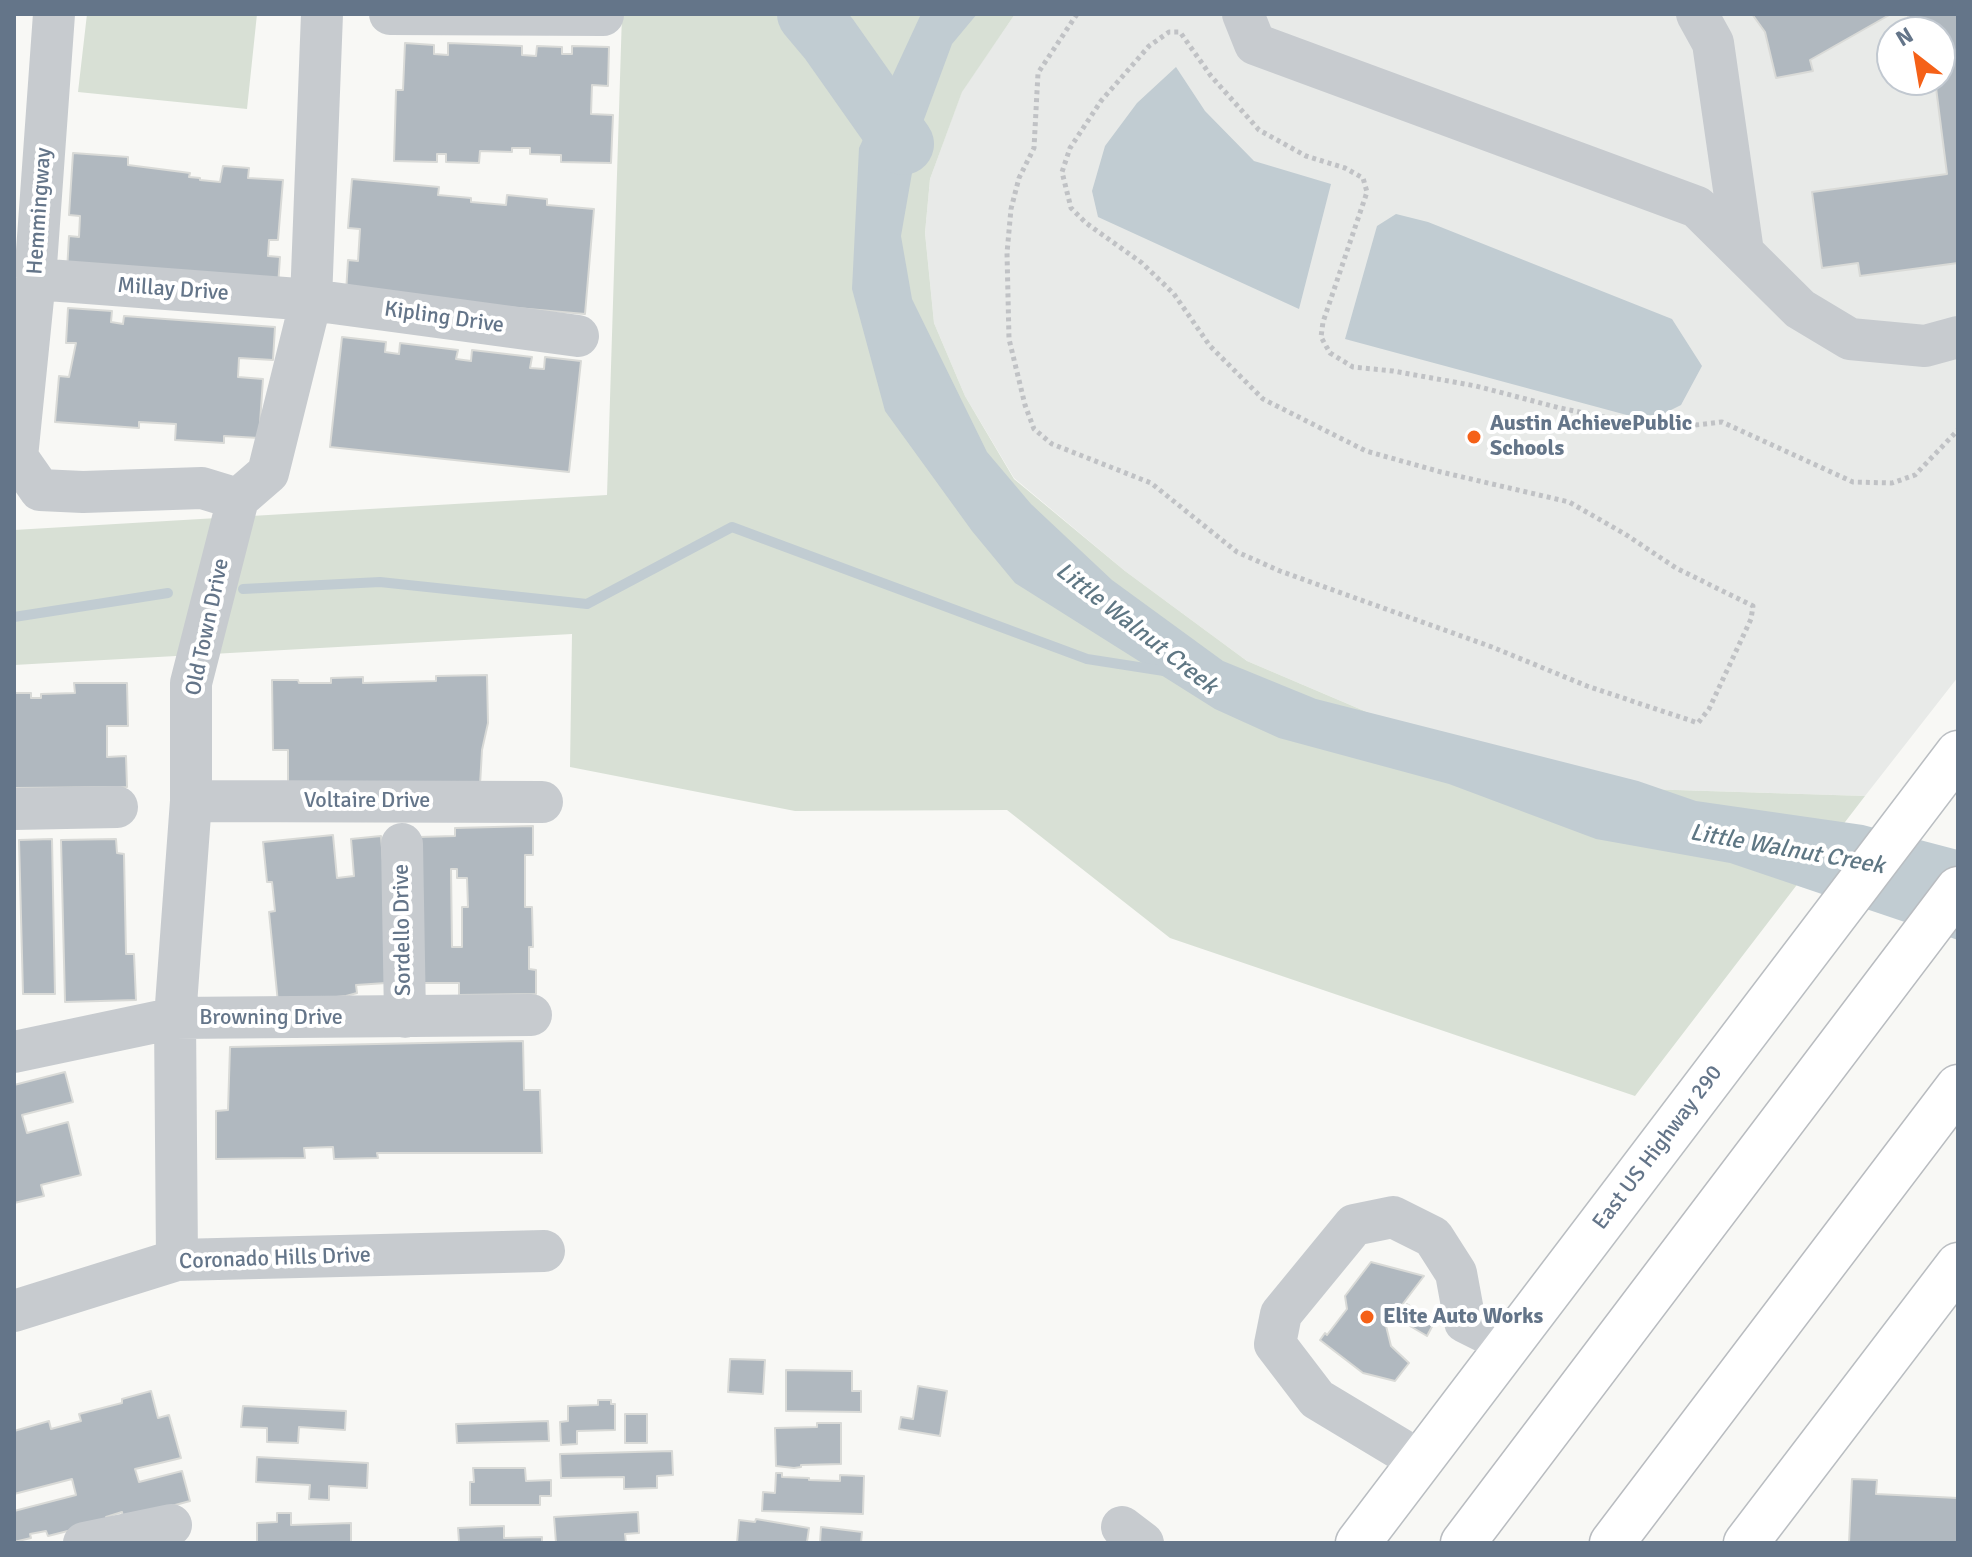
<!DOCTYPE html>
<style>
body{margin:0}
#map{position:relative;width:1972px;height:1557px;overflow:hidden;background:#f8f8f5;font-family:Signika,sans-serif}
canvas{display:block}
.frame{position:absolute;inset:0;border:16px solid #647589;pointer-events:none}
.north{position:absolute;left:1876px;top:16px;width:80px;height:80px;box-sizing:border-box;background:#fff;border:2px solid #c1c8d0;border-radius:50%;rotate:329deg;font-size:22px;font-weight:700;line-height:32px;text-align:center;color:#647589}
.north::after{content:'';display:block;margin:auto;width:28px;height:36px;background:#f56118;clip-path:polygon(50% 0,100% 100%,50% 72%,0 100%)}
</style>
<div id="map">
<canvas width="1972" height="1557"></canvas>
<div class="frame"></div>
<div class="north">N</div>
</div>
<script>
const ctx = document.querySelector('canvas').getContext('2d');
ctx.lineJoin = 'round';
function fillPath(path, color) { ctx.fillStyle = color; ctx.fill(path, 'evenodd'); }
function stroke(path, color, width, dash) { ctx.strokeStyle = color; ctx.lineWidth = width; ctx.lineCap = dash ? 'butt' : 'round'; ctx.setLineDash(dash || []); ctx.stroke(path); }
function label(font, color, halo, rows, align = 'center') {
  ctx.font = font + ' Signika,sans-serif'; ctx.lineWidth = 8; ctx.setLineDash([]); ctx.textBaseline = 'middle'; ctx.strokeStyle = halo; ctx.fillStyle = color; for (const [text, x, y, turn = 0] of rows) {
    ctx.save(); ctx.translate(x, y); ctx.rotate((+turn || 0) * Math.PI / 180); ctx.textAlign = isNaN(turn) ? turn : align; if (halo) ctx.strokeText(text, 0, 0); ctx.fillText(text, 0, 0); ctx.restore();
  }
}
const built = new Path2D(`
 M1015,14H1958V677L1865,796L1644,789L1402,727L1247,661L1125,571L1014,478L965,396L934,323L925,233L930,179L962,91ZM1892,32H1940V80H1892Z`);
const green = new Path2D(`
 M87,14H257L247,109L78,92Z
 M622,14H1015L962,92L930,179L925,233L934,323L965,396L1014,479L1125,571L1247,661L1402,727L1644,789L1865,796L1635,1096L1170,938L1007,810L795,811L570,767L572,634L14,665V530L607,495Z`);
const water = new Path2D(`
 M921,14H977L952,44L919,133L901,236L912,299L987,452L1031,504L1112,580L1223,661L1316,699L1638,781L1696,801L1863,825L1958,850V940L1730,863L1596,839L1449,784L1279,738L1215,709L1015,583L972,531L885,411L852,289L859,148Z
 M1176,67L1205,111L1254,161L1331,184L1299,309L1098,217L1092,191L1105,146L1137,103Z
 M1396,214L1428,222L1672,319L1702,366L1681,405L1649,421L1345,339L1377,226Z`);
const stream = new Path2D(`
 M243,589L380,582L587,604L732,527L1087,659L1164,671
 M14,617L168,593`);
const river = new Path2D(`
 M808,14L829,39L903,144`);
const building = new Path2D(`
 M1752,14H1891L1810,60L1813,71L1776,78L1765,32Z
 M1907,14H1958V263L1860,276L1858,263L1822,268L1812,192L1947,174L1935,80H1940V32H1917Z
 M405,43L434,45V54L448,55V43L522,46V55L536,56L537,46L562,47V54H572V46L609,47L608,86L592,85L591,114L613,115L611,163L561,162V155L530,154V148H512V152L480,151L479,163L446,162V154H437V162L394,161L396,90H403Z
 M73,153L128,157V165L190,173L189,177L200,178V180L220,182L223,166L249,168L248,178L283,180L278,240H269L268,256L280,257L278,286L67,271L69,236L79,237L80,216L69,215Z
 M352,179L439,187L438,195L471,198V202L506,205L507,195L547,199V205L594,209L585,314L346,293L348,260L358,261L360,229L348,228Z
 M68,308L112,311L111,322L123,324L124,316L275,327L273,360L239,358L238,377L263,379L259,438L224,436V443L175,440L176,424L139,422V428L55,422L59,376L69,377L76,343H66Z
 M342,337L386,342L385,352L399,354L400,343L458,350L456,359L471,361L472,350L532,357L530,368L544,369L545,357L581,361L569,472L330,447Z
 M487,675L488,723L482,750L480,785L288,789V750H273L272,680H298L299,683H331V678L363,677V683L436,681V676Z
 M74,683H127L128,726H107V757L126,756L127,787L14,788V693H31V698H41V694L75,693Z
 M533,826V855H525V907H532L533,947H529V969L536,970V994L459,995V983H420L419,837L455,836V828ZM451,869H457V878H467L468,907H462V947H452Z
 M333,835L337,878L354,876L351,839L381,836L387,909L386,983L356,985L357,993L346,996L278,1003L269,912L275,911L272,882H267L263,842Z
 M52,839L55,994H23L19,840Z
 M116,839L117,853L124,854L126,954H134L136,1000L65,1002L61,840Z
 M523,1041L524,1090H540L542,1153H377L378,1158L334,1159L333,1147L304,1148L305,1158L216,1159V1111L228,1110L230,1047Z
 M65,1072L73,1102L22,1115L27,1133L68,1122L81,1175L41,1185L44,1196L14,1203V1085Z
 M1371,1262L1424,1276L1386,1326L1391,1346L1409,1363L1395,1381L1363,1373L1320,1340L1325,1333L1327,1335L1347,1309L1345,1296Z
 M1407,1304L1435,1321L1427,1336L1398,1319Z
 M730,1359L765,1360L763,1394L728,1392Z
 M786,1370L852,1371V1391H861V1412L786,1411Z
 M918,1386L947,1391L940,1436L899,1429L901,1417L913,1419Z
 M151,1391L158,1418L169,1415L181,1458L135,1469L139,1482L182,1471L190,1501L123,1519L122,1512L106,1517L107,1521L48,1536L46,1531L30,1534L31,1538L14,1542V1511L76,1495L72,1479L14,1494V1431L49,1421L51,1429L81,1421L79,1414L122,1403V1399Z
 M598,1400H611V1404H615V1430L577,1431V1444L561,1445L560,1422L568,1421V1406L598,1405Z
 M243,1406L346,1411L345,1430L299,1427L298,1443L267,1442V1428L241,1427Z
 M625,1414H647V1443H625Z
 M548,1421L549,1441L457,1443L456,1424Z
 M817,1423H841V1464L801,1465V1467L794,1468L776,1466L775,1428L817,1427Z
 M672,1451L673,1475L657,1476V1488L624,1489V1477L561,1478L560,1454Z
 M257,1457L368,1463L367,1488L329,1486V1500L309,1499L310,1485L256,1482Z
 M473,1468H525L526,1481L551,1480V1496H540V1505H470V1482H474Z
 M776,1473H782V1477L809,1478V1480L840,1481V1475L864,1476L863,1514L762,1511L763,1492L775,1493Z
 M1852,1479L1877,1480L1876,1494L1958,1498V1543H1849Z
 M638,1512L639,1533L625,1534L626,1543H556L554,1517Z
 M277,1513H291V1525L351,1523V1543H257V1523L277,1522Z
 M756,1519L809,1528L807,1542L818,1543H737L739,1520L755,1522Z
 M504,1526V1538L542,1537V1543H439L459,1542L458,1528Z
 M821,1527L862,1532L861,1543H820Z`);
const path = new Path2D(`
 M1077,14L1038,73L1034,148L1019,178L1011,209L1007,253L1009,339L1025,405L1034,429L1052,444L1151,483L1237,552L1280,571L1492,647L1587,686L1698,723L1709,709L1751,619L1753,606L1676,568L1625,534L1569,502L1441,472L1366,451L1263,399L1210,346L1174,294L1142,263L1086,223L1071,208L1062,172L1070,148L1101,101L1149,46L1169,32H1180L1211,76L1259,130L1306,156L1345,168L1363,178L1367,192L1323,322L1321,337L1330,353L1353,367L1393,371L1476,386L1560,408L1661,429L1722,422L1853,482L1892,483L1915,475L1958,430`);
const minor = new Path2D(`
 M54,14L35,279L17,457L40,490L83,492L202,488L238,499
 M390,14L603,15
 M1243,14L1255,44L1697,207L1800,309L1850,339L1925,346L1958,337
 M1697,14L1713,43L1743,252
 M35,279L311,300L578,336
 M191,801L542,802
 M14,809L117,807
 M402,844L405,1017
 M14,1052L175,1018L531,1015
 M177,1260L175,1018L191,801V683L238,499L268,473L311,300L322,14
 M14,1311L177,1260L544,1251
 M1420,1461L1317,1399L1275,1344L1281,1314L1354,1225L1393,1217L1433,1237L1456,1273L1465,1322L1509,1344
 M1122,1527L1143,1543
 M84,1543L171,1525`);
const major = new Path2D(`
 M1358,1543L1958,753
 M1746,1543L1958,1265`);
const highway = new Path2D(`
 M1463,1543L1958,889
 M1612,1543L1958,1087`);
const markers = [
 [1474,437,8,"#f56118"],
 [1367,1317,8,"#f56118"]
];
const streetNames = [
 ["Hemmingway",40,211,-86],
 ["Millay Drive",173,290,4],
 ["Kipling Drive",444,318,8],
 ["Old Town Drive",208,627,-78],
 ["Voltaire Drive",367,801],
 ["Sordello Drive",403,930,-91],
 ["Browning Drive",271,1018],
 ["East US Highway 290",1658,1148,-53],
 ["Coronado Hills Drive",275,1259,-2]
];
const poiNames = [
 ["Austin AchievePublic",1490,424],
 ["Schools",1490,449],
 ["Elite Auto Works",1383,1317]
];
const waterNames = [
 ["Little Walnut Creek",1136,629,38],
 ["Little Walnut Creek",1787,850,10]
];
fillPath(built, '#e8eae8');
fillPath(green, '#d8e0d5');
fillPath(water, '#c1ccd2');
stroke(stream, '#c1ccd2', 10);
stroke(river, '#c1ccd2', 62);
fillPath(building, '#b0b8bf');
stroke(building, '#d9dad7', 2);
stroke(major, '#babec2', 47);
stroke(highway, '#b9bcc0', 47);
stroke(path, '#c0c2c5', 5, [4, 4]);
stroke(minor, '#c7cbcf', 42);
stroke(major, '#fff', 44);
stroke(highway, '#fff', 44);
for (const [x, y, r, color] of markers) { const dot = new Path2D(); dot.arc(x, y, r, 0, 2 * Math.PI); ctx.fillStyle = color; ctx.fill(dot); stroke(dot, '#fff', 3); }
label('22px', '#647589', '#fff', streetNames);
label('bold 22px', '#647589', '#fff', poiNames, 'left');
label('italic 24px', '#5f7784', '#fff', waterNames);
</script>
